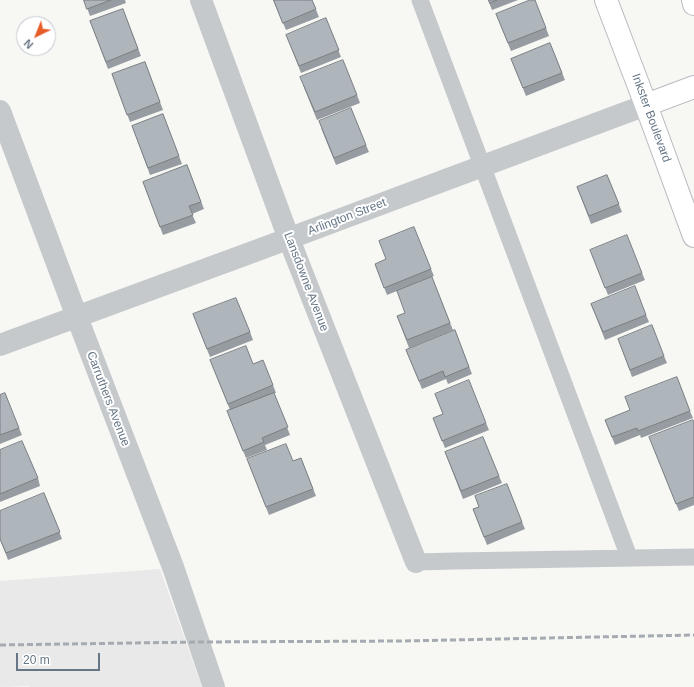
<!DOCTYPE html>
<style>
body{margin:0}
#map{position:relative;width:694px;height:687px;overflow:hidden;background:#f7f7f4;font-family:Arial,sans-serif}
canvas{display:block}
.north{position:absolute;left:16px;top:16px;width:40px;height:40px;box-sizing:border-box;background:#fff;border:1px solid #c2c8cf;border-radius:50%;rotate:223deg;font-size:11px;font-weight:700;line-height:16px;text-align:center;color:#667686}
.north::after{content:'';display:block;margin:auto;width:14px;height:18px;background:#e65b26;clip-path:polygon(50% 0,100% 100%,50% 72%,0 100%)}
.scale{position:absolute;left:16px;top:653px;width:84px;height:18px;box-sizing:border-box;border:2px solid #667686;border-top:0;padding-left:5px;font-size:12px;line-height:14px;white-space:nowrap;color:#667686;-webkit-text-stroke:3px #fff;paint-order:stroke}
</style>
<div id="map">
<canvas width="694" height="687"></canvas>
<div class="north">N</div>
<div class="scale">20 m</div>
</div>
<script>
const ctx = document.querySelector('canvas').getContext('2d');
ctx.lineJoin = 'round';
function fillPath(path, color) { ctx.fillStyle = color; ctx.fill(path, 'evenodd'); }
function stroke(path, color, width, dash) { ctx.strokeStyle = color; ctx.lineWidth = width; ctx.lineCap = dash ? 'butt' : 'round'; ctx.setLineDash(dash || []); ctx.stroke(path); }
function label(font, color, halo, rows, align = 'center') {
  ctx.font = font + ' Arial,sans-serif'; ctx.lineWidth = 4; ctx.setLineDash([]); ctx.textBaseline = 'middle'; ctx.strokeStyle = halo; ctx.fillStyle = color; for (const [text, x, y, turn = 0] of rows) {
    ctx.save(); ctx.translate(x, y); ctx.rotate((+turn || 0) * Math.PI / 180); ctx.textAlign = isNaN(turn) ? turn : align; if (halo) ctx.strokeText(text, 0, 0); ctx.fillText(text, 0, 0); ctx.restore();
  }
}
const built = new Path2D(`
 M160,569L202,687H29L28,686L0,687V581Z`);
const lane = new Path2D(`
 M420,0L629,557
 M416,562L455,561L694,557`);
const street = new Path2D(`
 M201,0L289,239L416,562
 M0,111L77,317L173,567L214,687
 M0,345L258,250L646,105`);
const secondary = new Path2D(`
 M606,0L646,105L694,236
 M693,0L694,4
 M646,105L694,87`);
const rail = new Path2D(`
 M0,645L199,642L402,641L694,635`);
const wall = new Path2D(`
 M84,0H125L126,3L90,16Z
 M273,0H312L319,17L286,30Z
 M488,0H518L492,10Z
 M123,9L141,56L108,69L90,21Z
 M326,18L341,57L301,73L289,42Z
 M499,21L546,28L549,36L511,51Z
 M550,43L565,80L526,96L511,59Z
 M145,62L163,110L130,122L112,74Z
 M303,85L357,95L360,103L317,120Z
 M163,114L182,164L150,175L132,126Z
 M321,128L366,145L369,152L336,165Z
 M187,165L204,209L192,214L196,223L163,235L143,182Z
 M607,175L622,212L591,224L577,187Z
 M593,257L642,273L645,280L608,295Z
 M375,264L431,269L434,276L387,295Z
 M432,277L453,330L409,348L397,316L405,313Z
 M591,304L646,315L649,322L605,340Z
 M196,322L250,332L253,340L210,357Z
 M455,330L472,374L448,384L446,379L422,389L406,350Z
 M618,339L664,356L667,363L632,377Z
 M253,364L273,385L276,393H274L290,435L265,445L267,450L246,458L227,411L230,410L213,367Z
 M0,395L19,428L22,435L0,444Z
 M690,411L693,418L641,438L640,435L615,445L605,420Z
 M443,414L486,423L489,430L445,448L436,425Z
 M694,422V505L679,511L652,444Z
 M0,450L38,478L40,486L0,502Z
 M445,452L499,476L502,483L463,499Z
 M301,458L316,496L269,515L250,467L293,461Z
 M44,493L62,539L8,560L0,539Z
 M479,507L522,522L525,529L487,545L473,509Z`);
const building = new Path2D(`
 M84,0H111L87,9Z
 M274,0H312L316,9L283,23Z
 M489,0H497L490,3Z
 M530,0H535L546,28L508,43L496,14Z
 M123,9L138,49L106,62L90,21Z
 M326,18L339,50L299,66L286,35Z
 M550,43L562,73L523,88L511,59Z
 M343,60L357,95L315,112L300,77Z
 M145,62L160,102L127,115L112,74Z
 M351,108L366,145L334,158L319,121Z
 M163,114L179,156L148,168L132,126Z
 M187,165L201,202L189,206L193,215L160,227L143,182Z
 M607,175L619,204L589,216L577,187Z
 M414,227L431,269L384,288L375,264L386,259L379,241Z
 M627,235L642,273L605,288L590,250Z
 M432,277L450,323L407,340L397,316L405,313L397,291Z
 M635,286L646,315L603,332L591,304Z
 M236,298L250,332L207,349L193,314Z
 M652,325L664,356L630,370L618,339Z
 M455,330L469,367L445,377L443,371L419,381L406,350Z
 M246,346L253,364L263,360L273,385L228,404L210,360Z
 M677,377L690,411L638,431L637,428L612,437L605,420L630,410L625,397Z
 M469,380L486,423L442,441L433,418L443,414L435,394Z
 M5,393L19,428L0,435V395Z
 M274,393L288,427L262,438L264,442L243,451L227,411Z
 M693,420L694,422V497L676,504L649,437Z
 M483,437L499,476L461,491L445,452Z
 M22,441L38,478L0,494V450Z
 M286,444L293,461L301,458L313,489L266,507L247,459Z
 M507,484L522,522L484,537L473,509L479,507L475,496Z
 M44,493L60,532L6,553L0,539V511Z`);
const streetNames = [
 ["Inkster Boulevard",651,118,70],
 ["Arlington Street",347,217,-21],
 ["Lansdowne Avenue",306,282,69],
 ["Carruthers Avenue",108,399,69]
];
fillPath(built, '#e8e9e8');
stroke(secondary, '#b7bcc1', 24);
stroke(lane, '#c5c9cc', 17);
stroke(street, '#c5c9cc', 22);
stroke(secondary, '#fff', 22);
stroke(rail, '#a5abb1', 3, [6, 3]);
fillPath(wall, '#969ca1');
fillPath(building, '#aeb5bb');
stroke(building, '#7a7f83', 1);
label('12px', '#667686', '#fff', streetNames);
</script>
